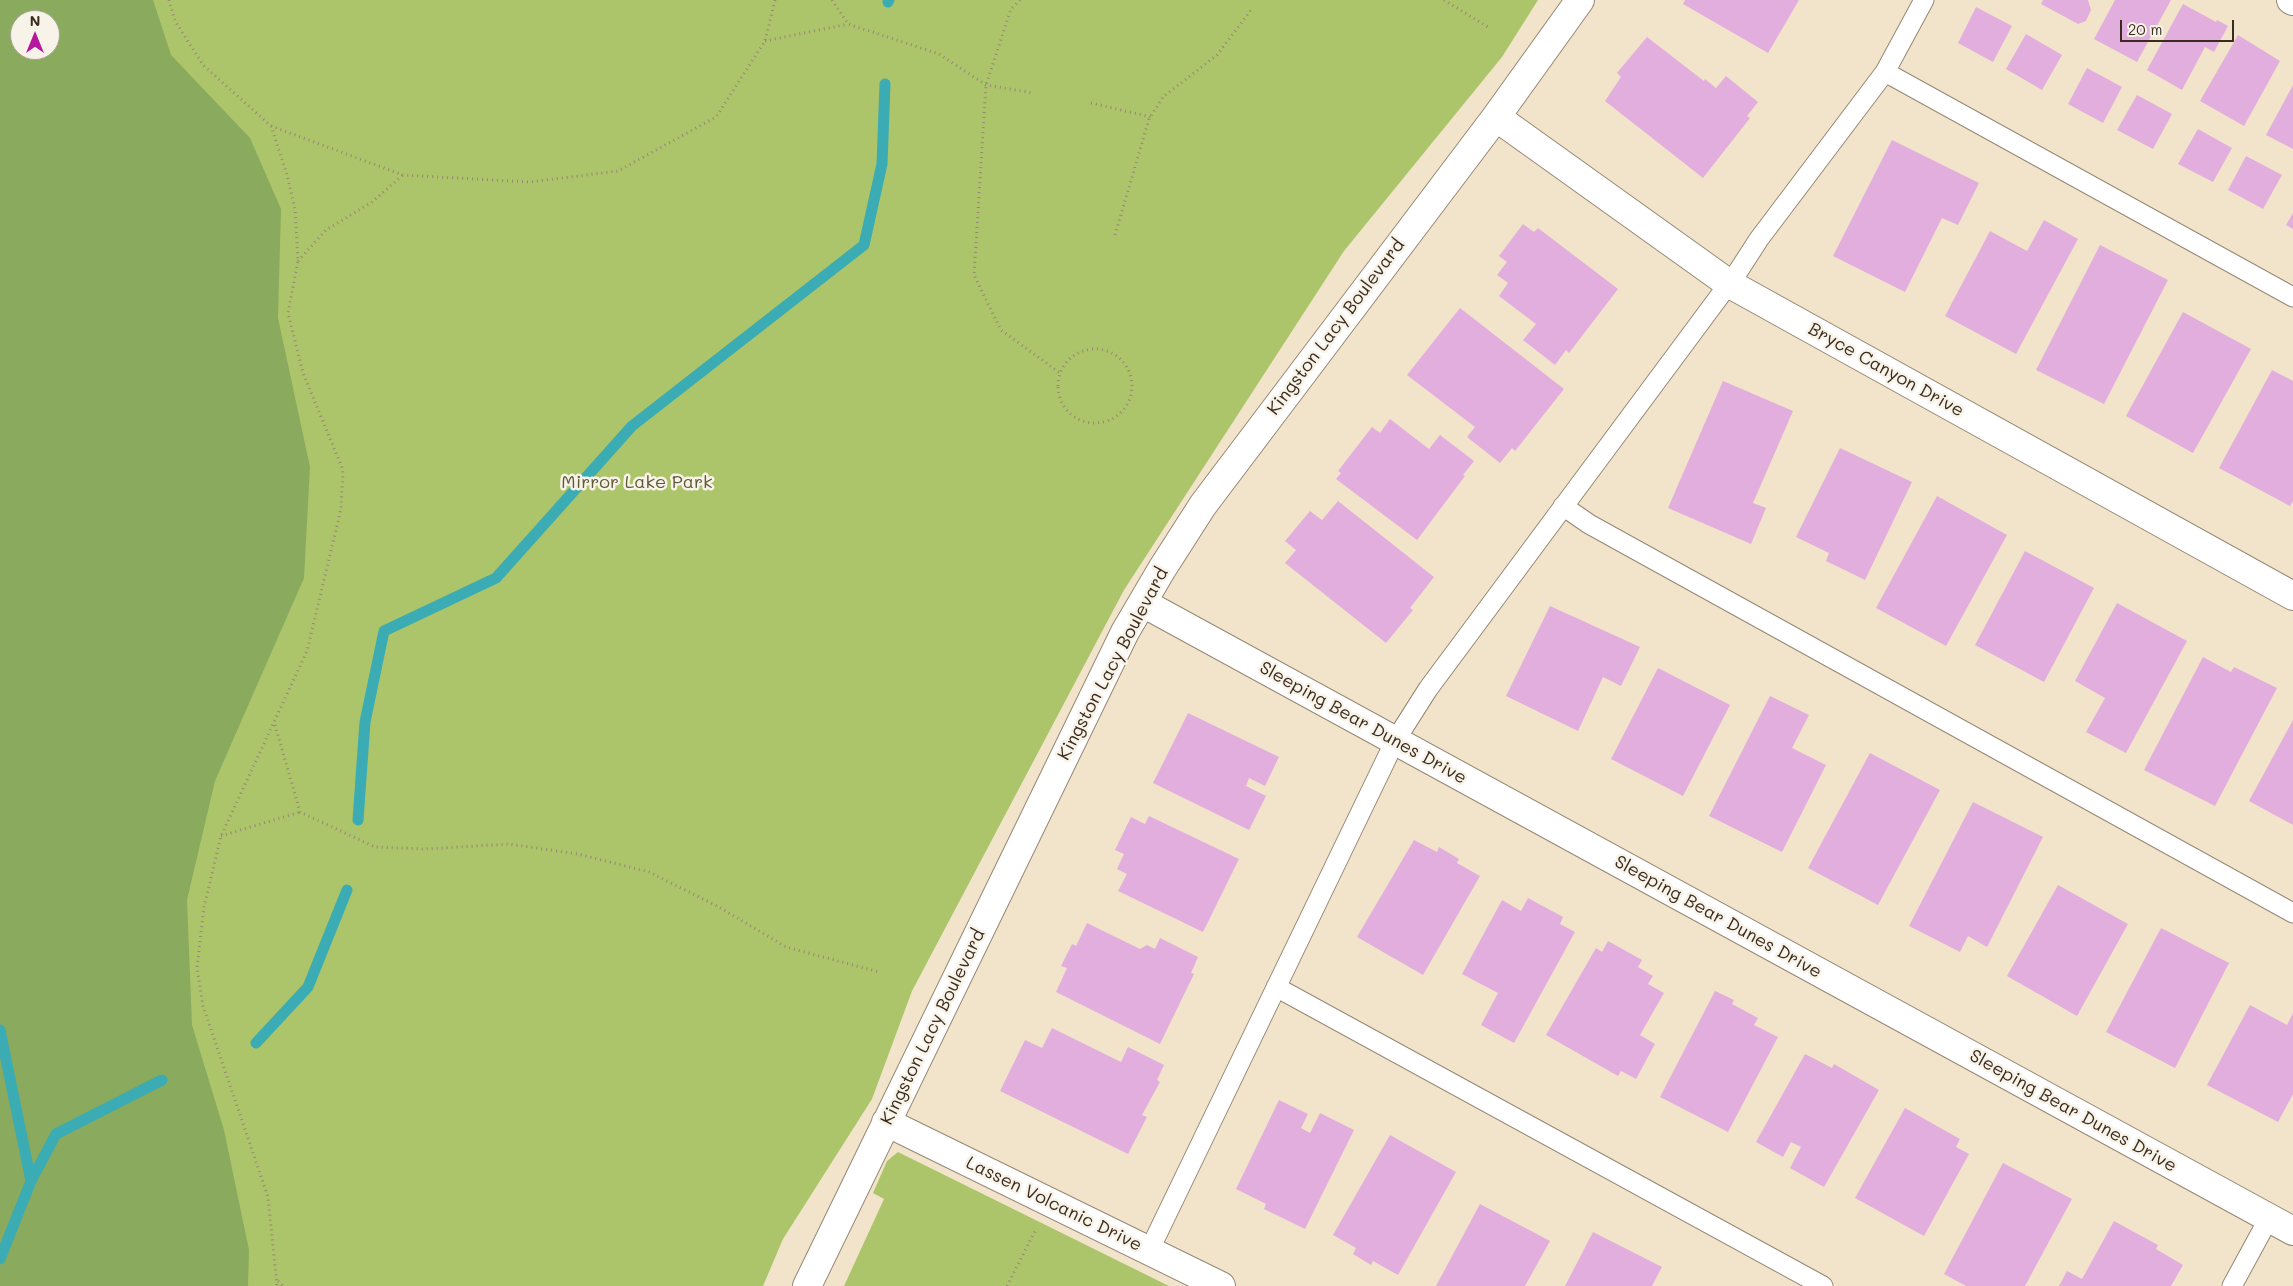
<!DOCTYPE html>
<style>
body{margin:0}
#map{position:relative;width:2293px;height:1286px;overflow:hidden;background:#f2e4cb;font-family:Mali,sans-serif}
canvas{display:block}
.north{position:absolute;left:10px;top:10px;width:50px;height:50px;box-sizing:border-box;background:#f7f3e8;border:1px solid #aca397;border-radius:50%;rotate:0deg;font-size:14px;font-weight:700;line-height:20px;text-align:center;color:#3b2a1e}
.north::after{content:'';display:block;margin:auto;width:18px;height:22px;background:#b5179e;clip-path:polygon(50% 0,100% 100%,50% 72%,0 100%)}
.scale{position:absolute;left:2120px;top:20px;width:114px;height:22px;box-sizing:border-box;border:2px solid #3b2a1e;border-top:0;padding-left:6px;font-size:15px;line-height:18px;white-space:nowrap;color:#3b2a1e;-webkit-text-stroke:4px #f7f3e8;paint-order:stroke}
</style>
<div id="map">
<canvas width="2293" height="1286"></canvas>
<div class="north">N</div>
<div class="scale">20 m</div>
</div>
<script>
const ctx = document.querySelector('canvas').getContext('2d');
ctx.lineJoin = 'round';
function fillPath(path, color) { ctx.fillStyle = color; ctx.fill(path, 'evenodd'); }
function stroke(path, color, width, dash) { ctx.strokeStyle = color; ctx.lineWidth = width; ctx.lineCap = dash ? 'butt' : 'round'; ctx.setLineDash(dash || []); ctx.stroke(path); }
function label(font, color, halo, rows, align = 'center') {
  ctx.font = font + ' Mali,sans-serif'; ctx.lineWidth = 5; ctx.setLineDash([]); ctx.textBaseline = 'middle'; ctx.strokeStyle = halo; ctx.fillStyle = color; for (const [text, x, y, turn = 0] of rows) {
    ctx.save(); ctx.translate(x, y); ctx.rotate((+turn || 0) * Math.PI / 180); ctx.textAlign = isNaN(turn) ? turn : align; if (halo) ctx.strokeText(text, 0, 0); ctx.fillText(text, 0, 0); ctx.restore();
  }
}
const green = new Path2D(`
 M137,0H1538L1502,57L1344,251L1124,590L912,991L872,1099L783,1239L763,1286H188Z
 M898,1152L1169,1286H844L884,1199L873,1193L887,1161Z`);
const forest = new Path2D(`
 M0,0H153L171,55L250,138L281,209L278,318L310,467L304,578L215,781L187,900L192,1025L224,1130L249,1250L248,1286H0ZM20,20H50V50H20Z`);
const stream = new Path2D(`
 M888,2L889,0
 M358,820L365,722L384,631L496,578L632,426L864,245L882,164L885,84
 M0,1030L31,1181
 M256,1043L308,987L347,890
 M0,1259L31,1181L56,1134L162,1080`);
const building = new Path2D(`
 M1685,0H1799L1768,53L1683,4Z
 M2043,0H2088L2091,10L2086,21L2078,24L2041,4Z
 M2115,0H2171L2137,62L2094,39Z
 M2183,4L2216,22L2217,20L2228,26L2214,52L2205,47L2182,90L2147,70Z
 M1976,7L2012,26L1993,62L1958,43Z
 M2026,34L2062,55L2042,90L2006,69Z
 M2238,35L2280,61L2244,126L2200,101Z
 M1647,37L1704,81L1705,79L1716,88L1726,76L1758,102L1747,116L1750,118L1703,178L1605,101L1621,77L1617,73Z
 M2087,68L2122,87L2103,123L2068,104Z
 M2293,85V149L2266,135Z
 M2137,95L2172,114L2153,149L2117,130Z
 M2198,129L2232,148L2213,182L2178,164Z
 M1892,140L1979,183L1958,225L1942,218L1905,292L1833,256Z
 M2246,156L2282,175L2263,209L2228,190Z
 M2293,213V229L2286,225Z
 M2044,220L2078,239L2016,354L1945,316L1990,231L2027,251Z
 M1523,224L1534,232L1538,228L1618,289L1569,353L1566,350L1555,365L1523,340L1536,324L1499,296L1508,283L1497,275L1507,262L1499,256Z
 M2100,245L2168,280L2104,404L2036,370Z
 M1460,308L1564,389L1515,451L1512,448L1500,463L1467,437L1475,427L1407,375Z
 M2183,312L2251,349L2193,453L2126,416Z
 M2272,370L2293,381V501L2290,506L2219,468Z
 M1723,381L1793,411L1753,503L1766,508L1751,544L1668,508Z
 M1390,419L1429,449L1440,435L1474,461L1463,475L1465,476L1417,540L1336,479L1341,473L1338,471L1372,427L1380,433Z
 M1840,448L1912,482L1865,580L1826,561L1829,553L1796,537Z
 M1937,496L2007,535L1946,646L1876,608Z
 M1338,501L1434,577L1410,608L1413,610L1386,643L1285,563L1296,550L1285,541L1310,511L1322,520Z
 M2025,551L2094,588L2044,682L1975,645Z
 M2117,603L2187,641L2126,753L2086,732L2105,698L2075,681Z
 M1550,606L1640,647L1621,686L1603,677L1578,731L1506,696Z
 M2203,657L2231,672L2234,667L2277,688L2215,806L2144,770Z
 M1658,668L1730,705L1683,796L1611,759Z
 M1770,696L1809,715L1792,748L1826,765L1782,852L1709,816Z
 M1188,713L1279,757L1265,786L1249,778L1246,786L1266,796L1249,830L1153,783Z
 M2293,720V825L2249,801Z
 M1870,753L1940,790L1878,905L1808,868Z
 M1973,802L2043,837L1987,947L1968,936L1960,952L1909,926Z
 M1149,816L1239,859L1203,932L1118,891L1127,874L1117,869L1124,854L1115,850L1131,817L1145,824Z
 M1414,840L1437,852L1439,847L1459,859L1457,863L1480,876L1423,975L1357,937Z
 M2058,885L2128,924L2077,1016L2007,976Z
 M1528,898L1563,917L1560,924L1575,932L1514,1043L1481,1025L1498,993L1462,974L1502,900L1521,911Z
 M1087,923L1140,949L1147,945L1155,949L1160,938L1198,957L1191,973L1194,974L1160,1044L1056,992L1067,968L1061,966L1072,944L1076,946Z
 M2161,928L2229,963L2175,1068L2106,1032Z
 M1608,941L1642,960L1638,967L1653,976L1648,984L1664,993L1640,1035L1655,1044L1636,1079L1621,1071L1618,1076L1546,1035L1596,948L1602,952Z
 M1715,991L1734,1000L1732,1004L1758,1018L1754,1025L1778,1037L1728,1132L1660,1097Z
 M2250,1005L2287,1025L2293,1013V1094L2278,1122L2207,1085Z
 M1052,1028L1121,1062L1128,1047L1164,1065L1157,1080L1160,1082L1142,1115L1147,1117L1128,1154L1000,1091L1025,1040L1042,1048Z
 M1805,1054L1832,1068L1834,1064L1879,1090L1824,1187L1790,1168L1801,1147L1791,1142L1783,1157L1756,1142Z
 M1279,1100L1308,1114L1301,1128L1310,1133L1320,1113L1354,1130L1305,1229L1264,1209L1266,1204L1236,1189Z
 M1905,1108L1960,1139L1956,1147L1969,1154L1924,1236L1855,1198Z
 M1390,1135L1456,1172L1398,1275L1373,1261L1371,1265L1353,1254L1356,1248L1333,1235Z
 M2003,1163L2072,1199L2025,1286H1966L1944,1274Z
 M1480,1204L1550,1241L1525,1286H1436Z
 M2114,1221L2158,1245L2156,1249L2183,1265L2171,1286H2059L2067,1271L2082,1279Z
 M1593,1232L1662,1267L1652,1286H1565Z`);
const path = new Path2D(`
 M169,0L175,21L203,65L271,126L287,175L295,209L298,261L288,313L303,373L343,470L341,509L307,651L221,836L204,907L197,968L203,1006L268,1197L277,1286
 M832,0L848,24L939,54L986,85L1033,93
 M1020,0L1011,9L986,85L974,275L1001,330L1060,373
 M1444,0L1488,27
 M765,41L848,24
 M1091,103L1151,117
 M271,126L403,175L530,182L618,171L716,117L765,41L775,0
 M1115,235L1149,119L1163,97L1217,55L1251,10
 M298,261L326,230L372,202L403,175
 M1058 386a37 37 0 1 1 74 0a37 37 0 1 1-74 0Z
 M275,725L300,812L375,847L424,849L509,844L578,854L649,872L717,906L786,947L879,972
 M221,836L300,812
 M278,1281L283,1286
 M1007,1286L1035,1231`);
const service = new Path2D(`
 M1885,72L2293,297
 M1563,506L1589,524L2293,913
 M1276,987L1823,1286
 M1149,1251L1395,741L1428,689L1739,270L1759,239L1885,72L1924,0
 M2232,1286L2269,1218`);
const minor = new Path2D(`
 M2291,0L2293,1
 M1496,117L1728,283L2293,596
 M1143,603L2293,1231
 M886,1122L1221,1286
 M807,1286L1125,632L1162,569L1203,505L1496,117L1580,0`);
const streetNames = [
 ["Kingston Lacy Boulevard",1336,327,-53],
 ["Bryce Canyon Drive",1886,370,29],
 ["Kingston Lacy Boulevard",1113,664,-62],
 ["Sleeping Bear Dunes Drive",1363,723,29],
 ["Sleeping Bear Dunes Drive",1718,917,29],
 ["Kingston Lacy Boulevard",933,1027,-64],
 ["Sleeping Bear Dunes Drive",2073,1111,29],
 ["Lassen Volcanic Drive",1054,1204,26]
];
const parkNames = [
 ["Mirror Lake Park",637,482]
];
fillPath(green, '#adc56a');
fillPath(forest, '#8aaa5e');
stroke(stream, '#3bacb3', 11);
fillPath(building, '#e2aedd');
stroke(service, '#968774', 21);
stroke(minor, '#968774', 30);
stroke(path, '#968774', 3, [1, 4]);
stroke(service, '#fff', 19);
stroke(minor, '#fff', 28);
label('18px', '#3b2a1e', '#f7f3e8', streetNames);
label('18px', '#5d5835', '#f7f3e8', parkNames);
</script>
